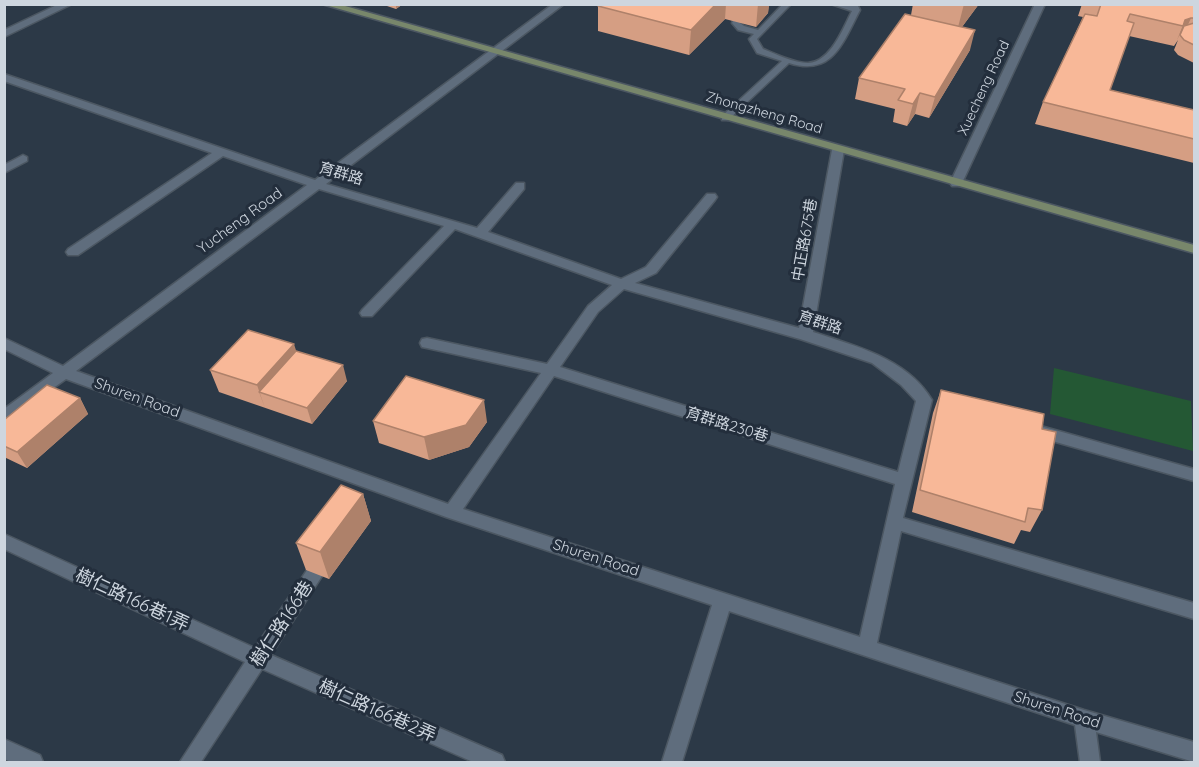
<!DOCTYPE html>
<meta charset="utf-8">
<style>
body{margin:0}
#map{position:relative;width:1199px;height:767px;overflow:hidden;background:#2c3947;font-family:Quicksand,sans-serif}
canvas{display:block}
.frame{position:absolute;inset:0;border:6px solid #ced6df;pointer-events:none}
</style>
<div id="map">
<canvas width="1199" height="767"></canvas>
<div class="frame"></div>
</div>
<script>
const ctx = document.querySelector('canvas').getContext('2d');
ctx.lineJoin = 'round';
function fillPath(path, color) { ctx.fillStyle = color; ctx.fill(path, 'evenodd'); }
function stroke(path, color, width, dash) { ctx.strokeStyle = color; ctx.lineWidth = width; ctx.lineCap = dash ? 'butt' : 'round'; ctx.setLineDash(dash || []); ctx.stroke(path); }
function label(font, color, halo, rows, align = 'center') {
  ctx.font = font + ' Quicksand,"Noto Sans TC",sans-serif'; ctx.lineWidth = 6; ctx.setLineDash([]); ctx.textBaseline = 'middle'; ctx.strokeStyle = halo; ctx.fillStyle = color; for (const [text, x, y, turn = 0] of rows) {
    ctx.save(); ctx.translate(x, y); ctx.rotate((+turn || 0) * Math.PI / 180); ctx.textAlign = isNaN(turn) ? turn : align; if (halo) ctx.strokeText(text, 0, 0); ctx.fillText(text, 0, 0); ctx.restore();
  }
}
const green = new Path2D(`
 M1054,368L1191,401L1193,451L1050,414Z`);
const lane = new Path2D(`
 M746,4H754L743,14L740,23L744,26L758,30L783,4H791L757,39L763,49C776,54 794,63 808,63C831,62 843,28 852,11L831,4L850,6L849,4H857L860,10C843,42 833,77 789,63L728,120H722V116L782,61L757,53L749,39L754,34L738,30L732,23L737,11Z`);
const street = new Path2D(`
 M59,4H72L4,37V30Z
 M553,4H564L326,184L477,228L516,183H524V189L488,232L621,279L646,267L707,194H715L717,197L715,200L656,273L635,283L799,328L832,150L834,148H842L844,150L813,332C855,346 907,358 932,400L903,518L1194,603V619L901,531L877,643L1084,710L1194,742V762L1096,732L1100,762H1080L1075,725L729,611L682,762H662L712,605L446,517L66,379L4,423V409L53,373L4,349V338L63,366L307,185L223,156L78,255H68L66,252L68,249L212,153L4,81V74L315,180ZM319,189L444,226L362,310L360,313L362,316H372L455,229L612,285L588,306L547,364L427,338L422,339L420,343L422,347L427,348L541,373L448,504L76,371ZM624,289L800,339L872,363L901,385L916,401L898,472L560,367L598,312ZM554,376L895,484L860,637L463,509Z
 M1035,4H1045L962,183L960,186H952L950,183Z
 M23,155L27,157V161L4,173V165Z
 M1037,425L1194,469V481L1031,435L1029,431L1031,427Z
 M4,534L255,648L319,552L325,550L331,552L334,557L331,562L271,655L502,755L505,762H473L262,669L201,762H180L245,662L4,549Z
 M4,739L40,755L43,762H11L4,759Z`);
const secondary = new Path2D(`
 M322,4H338L1194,245V253Z`);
const wall = new Path2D(`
 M381,4H403L396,9Z
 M600,4H769L768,13L756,27L725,19L689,55L598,31V6Z
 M913,4H979L962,27L970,50L929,118L915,114L907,126L893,122L895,109L855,99L859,78L911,15Z
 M1082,4H1194V63L1178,55L1174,50L1178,40L1174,46L1129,36L1110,90L1194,110V163L1035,124L1043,102L1083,17L1078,16Z
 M296,351L347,381L312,424L219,392L210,370Z
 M941,390L1042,429V510L1030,532L1021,530L1014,544L912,512L933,413Z
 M80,398L88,414L27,468L4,457V420Z
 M373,421L487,422L469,447L429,460L379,443Z
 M363,494L371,521L329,579L306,570L296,543Z`);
const shadedWall = new Path2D(`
 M396,4H403L396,9Z
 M716,4H726L725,19L689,55L691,30Z
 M758,4H769L768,13L756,27Z
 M964,4H979L956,35Z
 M1191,18L1182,38L1184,26L1177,40L1185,20Z
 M975,30L970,50L929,118L935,97Z
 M920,93L915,114L907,126L913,104Z
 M294,344L301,366L259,392L265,408L257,385Z
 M343,365L347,381L312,424L307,408Z
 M80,398L88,414L27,468L17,452Z
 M484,400L487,422L469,447L429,460L424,437Z
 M363,494L371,521L329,579L320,552Z`);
const building = new Path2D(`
 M600,4H716L691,30L598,6Z
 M1101,4H1194V18H1191L1185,20L1183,26L1130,14L1127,21L1134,23L1110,90L1194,110V139L1043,102L1085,14L1097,16Z
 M905,14L975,30L935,97L920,93L913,104L898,100L905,89L859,78Z
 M1194,23V45L1184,40L1180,35L1184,26Z
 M248,330L294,344L257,385L210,370Z
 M296,351L343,365L307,408L259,392Z
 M406,376L484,400L466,425L424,437L373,421Z
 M47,385L80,398L17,452L4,446V420Z
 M941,390L1044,414L1042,429L1056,432L1042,510L1028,508L1025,522L920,490Z
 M341,485L363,494L320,552L296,543Z`);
const farStreetnames = [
 ["Xuecheng Road",984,88,-65],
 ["Zhongzheng Road",764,113,16]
];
const streetNames = [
 ["育群路",341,174,16],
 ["Yucheng Road",240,221,-36],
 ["中正路675巷",805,240,-80],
 ["育群路",820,323,18],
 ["Shuren Road",137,398,20],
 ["育群路230巷",727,425,17],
 ["Shuren Road",596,558,18],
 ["Shuren Road",1057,710,18]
];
const nearStreetnames = [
 ["樹仁路166巷1弄",132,600,25],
 ["樹仁路166巷",282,624,-57],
 ["樹仁路166巷2弄",377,711,24]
];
fillPath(green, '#245834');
stroke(lane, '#4c5762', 3);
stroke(street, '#4c5762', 3);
stroke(secondary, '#4c5762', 3);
fillPath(lane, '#5f6d7d');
fillPath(street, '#5f6d7d');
fillPath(secondary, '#78876b');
fillPath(wall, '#d59e83');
fillPath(shadedWall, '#ae816a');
fillPath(building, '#f8b898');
stroke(building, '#ae816a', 1.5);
label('14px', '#ced6df', '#232e3c', farStreetnames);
label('15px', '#ced6df', '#232e3c', streetNames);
label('18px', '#ced6df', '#232e3c', nearStreetnames);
</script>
